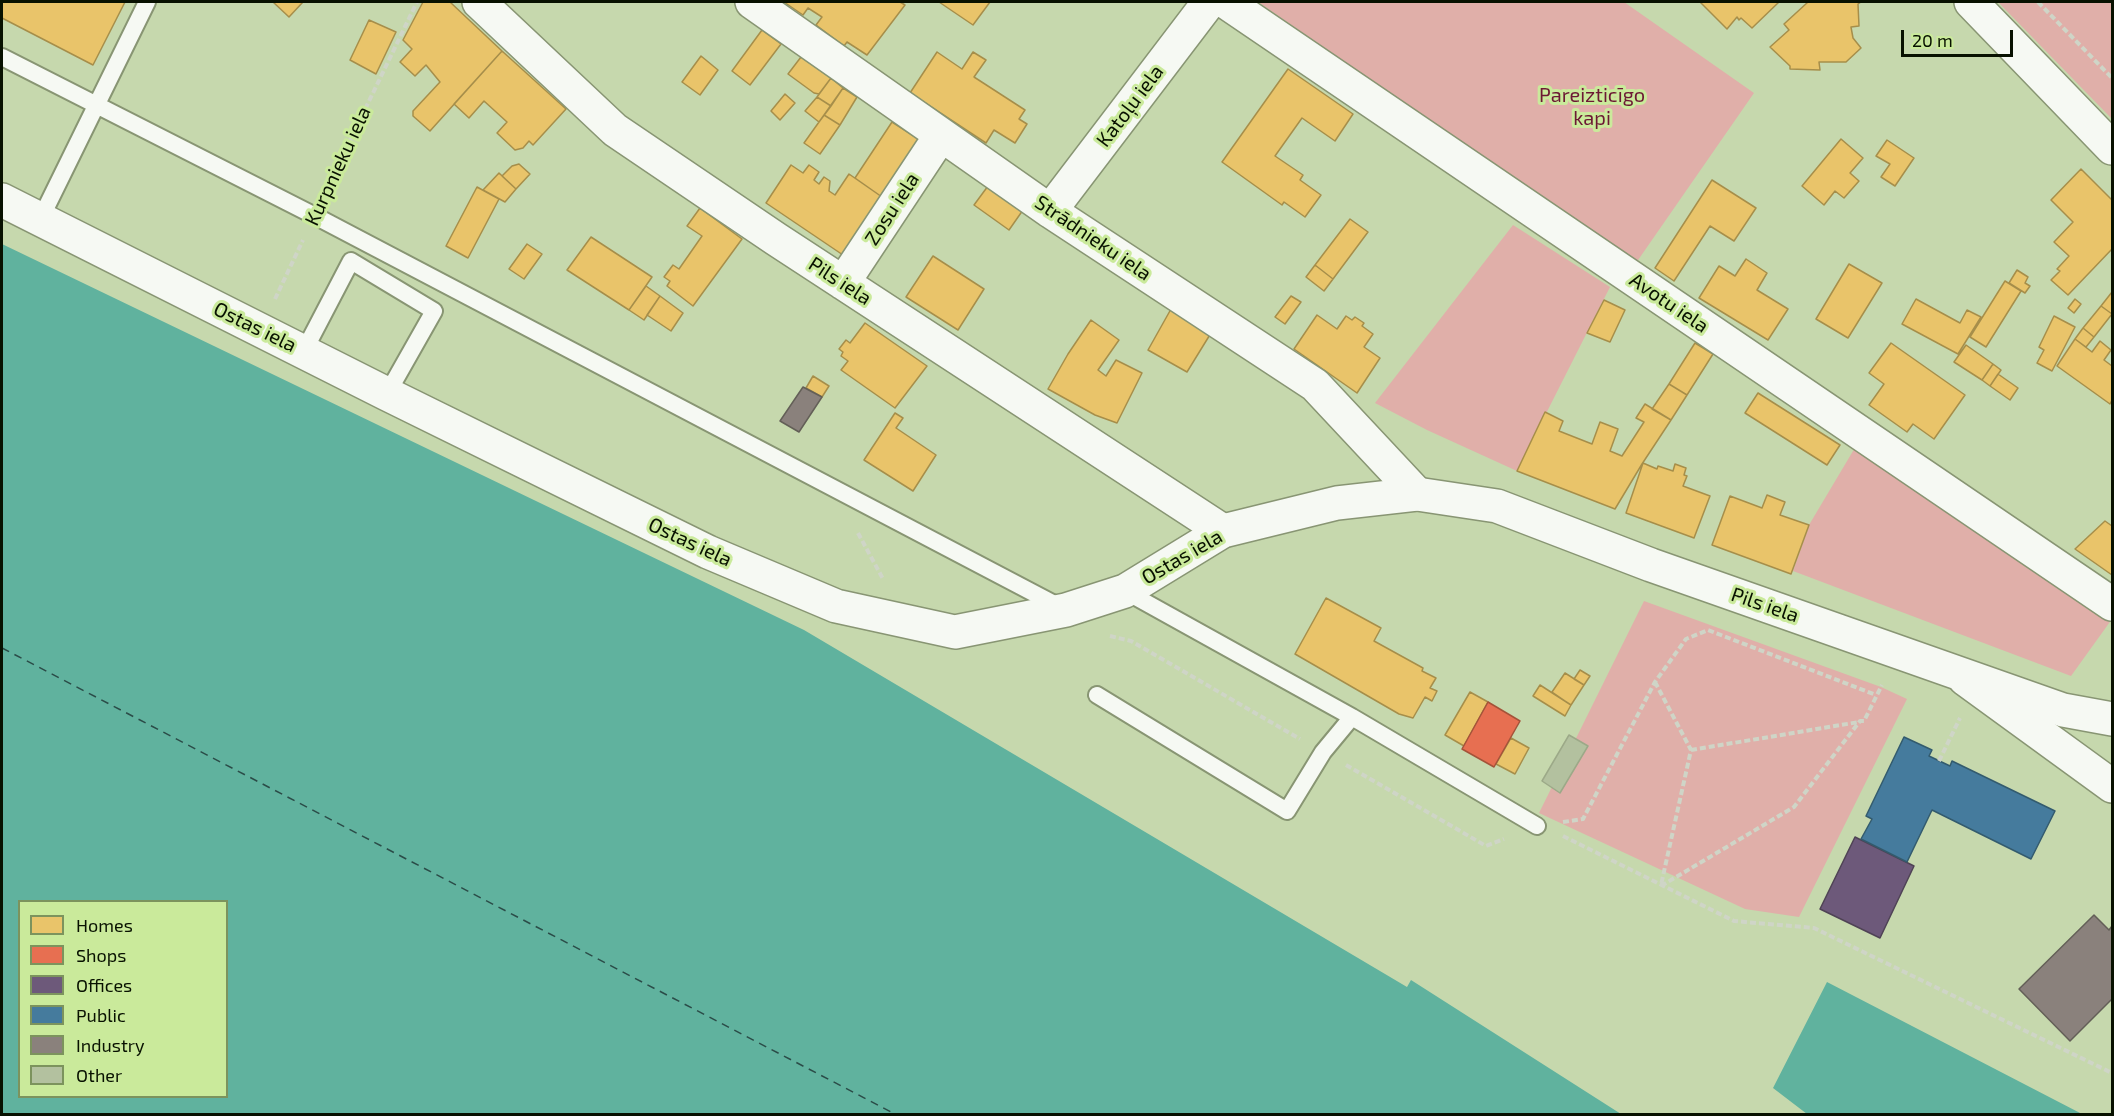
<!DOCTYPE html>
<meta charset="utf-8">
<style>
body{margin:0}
#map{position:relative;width:2114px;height:1116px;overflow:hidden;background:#c6d8ad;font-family:"Exo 2",sans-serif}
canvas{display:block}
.frame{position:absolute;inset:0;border:3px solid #081100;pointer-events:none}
.legend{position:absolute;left:18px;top:900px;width:210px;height:198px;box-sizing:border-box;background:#caea9b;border:2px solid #7c935d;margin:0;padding:8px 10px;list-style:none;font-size:18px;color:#081100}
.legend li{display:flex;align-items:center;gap:12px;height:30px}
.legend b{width:30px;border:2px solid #7c935d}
.scale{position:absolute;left:1901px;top:30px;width:112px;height:27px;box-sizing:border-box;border:3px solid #081100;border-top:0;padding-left:8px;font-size:18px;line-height:21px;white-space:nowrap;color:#081100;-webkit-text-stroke:4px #caea9b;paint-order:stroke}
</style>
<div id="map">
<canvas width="2114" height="1116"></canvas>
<div class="frame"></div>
<ul class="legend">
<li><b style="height:16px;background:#e9c46a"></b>Homes</li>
<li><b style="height:16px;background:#e76f51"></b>Shops</li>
<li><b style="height:16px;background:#6d597a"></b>Offices</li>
<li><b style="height:16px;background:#457b9d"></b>Public</li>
<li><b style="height:16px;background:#8a817c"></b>Industry</li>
<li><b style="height:16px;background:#b3c19f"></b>Other</li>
</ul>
<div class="scale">20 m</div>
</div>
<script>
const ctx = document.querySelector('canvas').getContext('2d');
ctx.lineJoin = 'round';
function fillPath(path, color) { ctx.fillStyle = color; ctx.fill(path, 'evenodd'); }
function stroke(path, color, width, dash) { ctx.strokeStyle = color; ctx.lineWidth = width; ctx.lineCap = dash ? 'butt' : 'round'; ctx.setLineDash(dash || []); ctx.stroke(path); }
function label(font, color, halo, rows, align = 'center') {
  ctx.font = font + ' "Exo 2",sans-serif'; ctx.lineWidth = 6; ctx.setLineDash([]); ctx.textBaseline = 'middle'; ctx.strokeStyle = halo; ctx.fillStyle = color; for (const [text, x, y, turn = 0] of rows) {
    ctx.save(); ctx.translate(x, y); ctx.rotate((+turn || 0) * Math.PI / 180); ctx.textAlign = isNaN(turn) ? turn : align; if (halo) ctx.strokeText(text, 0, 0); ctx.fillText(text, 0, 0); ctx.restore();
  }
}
const green = new Path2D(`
 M1258,2H1624L1754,93L1636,263Z
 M1998,2H2112V119Z
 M1513,225L1610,287L1517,471L1427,430L1375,403Z
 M1856,446L2112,619L2071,676L1793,571L1809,525Z
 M1644,601L1881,687L1907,699L1799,917L1745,909L1539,813Z`);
const water = new Path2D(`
 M2,244L804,630L1407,987L1411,980L1621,1114H2ZM20,902H226V1096H20Z
 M1827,982L2082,1114H1807L1773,1088Z`);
const homes = new Path2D(`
 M2,2H125L93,65L2,18Z
 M273,2H303L289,17Z
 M423,2H450L502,51L430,131L413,116V111L440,82L426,65L415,76L400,62L412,49L403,40Z
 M784,2H900L905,5L867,55L847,42L844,46L816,25L822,17L808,8L803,15Z
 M939,2H990L973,25Z
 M1700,2H1779L1752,28L1741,18L1739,20L1737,17L1727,29Z
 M1808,2H1861L1858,4L1859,26L1851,27L1853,38L1861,48L1846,62H1819L1820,70L1790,69V66L1770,47L1789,30L1784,24Z
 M369,20L396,32L376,74L350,60Z
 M762,30L781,44L750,85L732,71Z
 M502,51L566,109L533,145L529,141L523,148L515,150L497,133L507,122L484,101L469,118L454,104Z
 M937,52L962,69L973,52L986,60L974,77L1025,110L1019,119L1027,124L1015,143L994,130L986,143L910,93Z
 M701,56L718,70L700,95L682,82Z
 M801,57L831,78L819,94L814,93L788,74Z
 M1288,69L1353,114L1335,141L1302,118L1275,156L1303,175L1300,180L1321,195L1305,217L1284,202L1282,205L1222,162Z
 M831,78L843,88L831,106L817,97Z
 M843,88L857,97L840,125L824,115Z
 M785,94L795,103L780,120L771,111Z
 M817,97L831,106L819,122L805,111Z
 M824,115L840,125L820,154L804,143Z
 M892,122L920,140L882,197L855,178Z
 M1841,139L1863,158L1850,173L1859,181L1844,198L1835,191L1824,205L1802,186Z
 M1887,140L1914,158L1895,186L1881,177L1890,164L1876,156Z
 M519,164L530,174L516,189L502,176L512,166Z
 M791,165L803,173L809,165L819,172L814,180L819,184L824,177L830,181L829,191L835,195L849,174L882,197L843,255L766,203Z
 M2081,169L2112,200V249L2068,295L2051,280L2060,271L2057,269L2069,256L2054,242L2073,222L2051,200Z
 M499,173L516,189L505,202L483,190Z
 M1712,180L1756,208L1734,241L1710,226L1674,281L1655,268Z
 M988,186L1023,210L1009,230L974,205Z
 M477,187L499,199L468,258L446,246Z
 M700,208L742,239L693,306L667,286L670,281L664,277L673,265L679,269L702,236L687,226Z
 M1350,219L1368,232L1333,279L1315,265Z
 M591,237L652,277L629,310L567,270Z
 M527,244L542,254L524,279L509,269Z
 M933,256L984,289L958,330L906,297Z
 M1746,259L1767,273L1757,290L1788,309L1768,340L1699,298L1719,266L1735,276Z
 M1849,264L1882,283L1848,338L1816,319Z
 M1315,265L1333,279L1324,291L1306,277Z
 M2017,270L2028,277L2025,283L2030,286L2025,293L2009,283Z
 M2005,281L2021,291L1986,347L1970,337Z
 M646,286L660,296L644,320L629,310Z
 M2112,292V314L2101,306Z
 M660,296L683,313L671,331L647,315Z
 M1291,296L1301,302L1285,324L1275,317Z
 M1916,299L1960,323L1967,310L1981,317L1958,354L1902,324Z
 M2075,299L2081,304L2074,313L2068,308Z
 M1604,300L1625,310L1610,342L1587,333Z
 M2101,306L2112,314L2094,337L2083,328Z
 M1171,309L1211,333L1187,372L1148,350Z
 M1317,315L1337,329L1346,316L1352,320L1355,317L1364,323L1362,326L1373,334L1364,347L1380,358L1357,393L1294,349Z
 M2054,316L2075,327L2052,371L2037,363L2044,350L2039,347Z
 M1091,320L1119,340L1098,370L1106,376L1116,360L1142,373L1117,423L1095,415L1048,389L1068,354Z
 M865,323L927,366L895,408L841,370L848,361L841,356L843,352L839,349L846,340L850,343Z
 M2083,328L2094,337L2086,347L2075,339Z
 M2075,339L2092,352L2100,341L2111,350L2104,360L2112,366V400L2110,404L2057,366Z
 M1695,343L1713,354L1687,395L1669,384Z
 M1891,343L1965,395L1934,439L1913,424L1907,432L1869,405L1884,384L1869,373Z
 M1966,345L1993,364L1982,380L1954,362Z
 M1993,364L2001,370L1990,386L1982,380Z
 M1998,374L2018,388L2010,400L1990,386Z
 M813,376L829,386L822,397L806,388Z
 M1669,384L1687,395L1671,420L1652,409Z
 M1758,393L1840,445L1827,465L1745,413Z
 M1645,404L1671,420L1642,464L1615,509L1517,471L1545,412L1563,421L1559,431L1592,444L1600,422L1618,429L1610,451L1622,456L1644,422L1636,418Z
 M895,413L903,418L896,428L936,455L913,491L864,460Z
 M1643,463L1657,469L1658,466L1673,471L1675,464L1686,468L1684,475L1687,476L1683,486L1710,496L1694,538L1626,513Z
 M1767,495L1785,502L1780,515L1809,525L1791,574L1712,545L1730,496L1762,508Z
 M2105,521L2112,526V575L2075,549Z
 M1326,598L1381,628L1374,641L1423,668L1422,671L1436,678L1430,688L1437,691L1432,701L1425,697L1413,718L1399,714L1295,654Z
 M1580,670L1590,676L1584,685L1574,679Z
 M1565,673L1584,685L1571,705L1552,692Z
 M1540,685L1571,705L1565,716L1533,696Z
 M1470,692L1488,702L1464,746L1445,735Z
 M1511,738L1529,748L1515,774L1496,764Z`);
const shops = new Path2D(`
 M1488,702L1520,721L1494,767L1462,749Z`);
const offices = new Path2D(`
 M1855,837L1914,866L1880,938L1820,909Z`);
const public = new Path2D(`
 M1904,737L1932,750L1929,756L1950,766L1952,761L2055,811L2031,859L1932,810L1907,862L1861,839L1872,819L1866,816Z`);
const industry = new Path2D(`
 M803,387L822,397L799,432L780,421Z
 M2094,915L2109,930L2112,926V999L2070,1041L2019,989Z`);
const ferry = new Path2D(`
 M2,648L895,1114`);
const building = new Path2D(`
 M1569,735L1588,746L1560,793L1542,781Z`);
const path = new Path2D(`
 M2038,2L2112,78
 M326,190L417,2
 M275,299L303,240
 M858,533L883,579
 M1110,636L1131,641L1300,739
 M1655,682L1691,750L1661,885
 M1691,750L1859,722
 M1939,761L1960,718
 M1346,765L1486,846L1504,839
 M1563,822L1583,819L1655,682L1686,639L1708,630L1876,695
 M1563,836L1734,921L1814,928L2112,1073
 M1661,886L1794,807L1860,721H1864L1882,685`);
const lane = new Path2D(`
 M2,57L315,216L1062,608
 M40,220L147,2
 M304,351L351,261L434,311L387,394
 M1125,591L1352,717L1537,826
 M1097,695L1287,811L1323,752L1352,717`);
const street = new Path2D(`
 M479,2L615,130L776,239L1223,531
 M752,2L1050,211L1315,385L1417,494
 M1226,2L2112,604
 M1971,2L2112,148
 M1050,211L1209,2
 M843,283L941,135
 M1965,679L2112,786`);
const secondary = new Path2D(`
 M2,200L387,394L708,552L836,606L955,632L1066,610L1125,591L1223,531L1337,503L1417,494L1497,506L1651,565L2063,710L2112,719`);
const parkNames = [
 ["Pareizticīgo",1592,95],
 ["kapi",1592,118]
];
const streetNames = [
 ["Katoļu iela",1130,106,-53],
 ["Kurpnieku iela",338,166,-65],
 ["Zosu iela",892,209,-57],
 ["Strādnieku iela",1093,238,34],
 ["Pils iela",840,281,33],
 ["Avotu iela",1669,303,34],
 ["Ostas iela",255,327,26],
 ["Ostas iela",690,542,25],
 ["Ostas iela",1182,557,-30],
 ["Pils iela",1765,605,19]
];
fillPath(green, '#e0afa9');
fillPath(water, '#60b29e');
fillPath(homes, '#e9c46a');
stroke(homes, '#a68e4a', 1.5);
fillPath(shops, '#e76f51');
stroke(shops, '#a45339', 1.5);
fillPath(offices, '#6d597a');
stroke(offices, '#4f4355', 1.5);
fillPath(public, '#457b9d');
stroke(public, '#335b6e', 1.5);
fillPath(industry, '#8a817c');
stroke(industry, '#635f57', 1.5);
stroke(ferry, '#2b4c48', 1.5, [8, 6]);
fillPath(building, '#b3c19f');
stroke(building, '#9ca988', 1.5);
stroke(lane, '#889573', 20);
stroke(street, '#889573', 36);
stroke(secondary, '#889573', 36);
stroke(path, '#cfd5c7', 4, [6, 3]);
stroke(lane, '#f6f9f3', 16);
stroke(street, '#f6f9f3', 33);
stroke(secondary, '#f6f9f3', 33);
label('20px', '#6c1934', '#caea9b', parkNames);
label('20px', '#081100', '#caea9b', streetNames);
</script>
